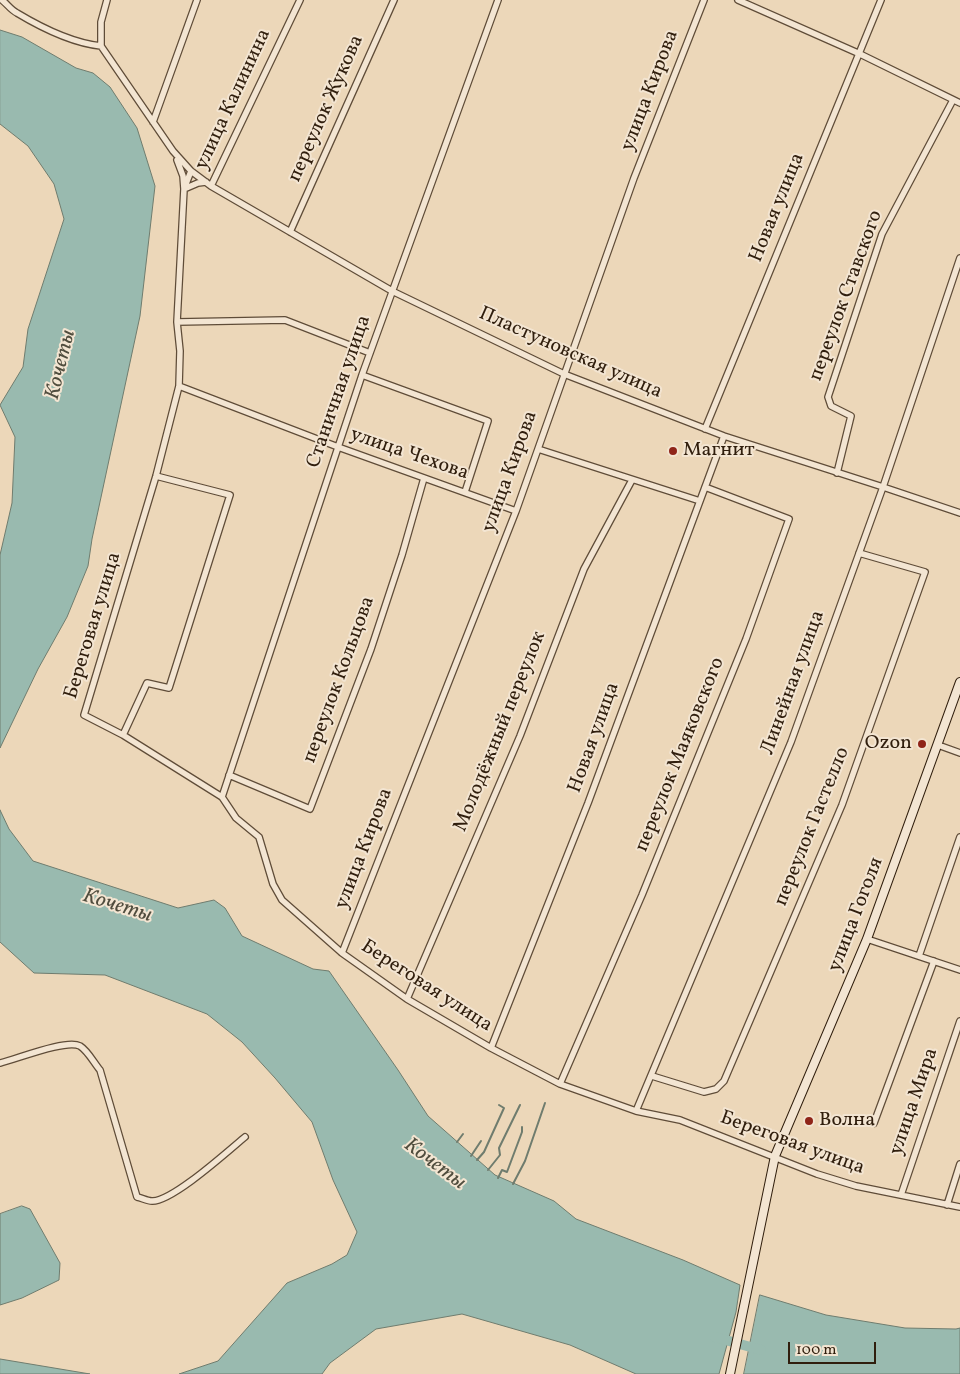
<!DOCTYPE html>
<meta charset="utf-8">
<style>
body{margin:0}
#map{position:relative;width:960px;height:1374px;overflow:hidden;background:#ecd7b9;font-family:Vollkorn,serif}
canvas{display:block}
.scale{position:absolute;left:788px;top:1342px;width:88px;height:22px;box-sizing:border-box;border:2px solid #301e0d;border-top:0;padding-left:6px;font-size:15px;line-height:18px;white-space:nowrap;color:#301e0d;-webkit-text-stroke:4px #f3e5d2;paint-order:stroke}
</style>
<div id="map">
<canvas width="960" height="1374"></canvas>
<div class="scale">100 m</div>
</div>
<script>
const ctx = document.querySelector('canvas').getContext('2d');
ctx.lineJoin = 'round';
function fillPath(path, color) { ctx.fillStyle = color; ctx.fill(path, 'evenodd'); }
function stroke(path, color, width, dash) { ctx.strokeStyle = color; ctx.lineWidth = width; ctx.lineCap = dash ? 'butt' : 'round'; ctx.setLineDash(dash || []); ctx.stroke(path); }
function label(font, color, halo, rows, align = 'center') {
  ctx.font = font + ' Vollkorn,serif'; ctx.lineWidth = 4; ctx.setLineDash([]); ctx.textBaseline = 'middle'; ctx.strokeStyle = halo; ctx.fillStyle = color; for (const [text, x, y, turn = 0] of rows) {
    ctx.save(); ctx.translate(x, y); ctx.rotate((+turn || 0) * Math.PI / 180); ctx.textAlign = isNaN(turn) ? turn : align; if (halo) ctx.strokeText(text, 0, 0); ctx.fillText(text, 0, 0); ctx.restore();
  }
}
const water = new Path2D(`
 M0,30L22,37L76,68L93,73L110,87L137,128L155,186L140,316L92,539L88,566L67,617L38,669L0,748V555L12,503L15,437L0,405L23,367L28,329L64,219L54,184L28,146L0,124Z
 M0,810L9,829L33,861L178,908L214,900L225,908L242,936L313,969L329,971L398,1070L428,1116L495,1175L554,1201L576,1219L683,1260L740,1285L736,1312L719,1374H636L570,1345L462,1314L376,1329L330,1363L322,1374H179L218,1361L287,1283L332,1264L347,1255L357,1232L333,1180L312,1122L275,1078L242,1042L207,1014L105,975L34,973L0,942Z
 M22,1206L30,1209L60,1263L59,1280L22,1298L0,1305V1214Z
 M760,1295L826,1315L905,1328L956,1329L960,1328V1374H744Z
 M0,1359L90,1374H0Z`);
const stream = new Path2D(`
 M457,1142L463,1134
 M471,1156L481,1141
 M477,1160L484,1152L504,1108L499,1105
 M488,1170L500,1155L499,1148L520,1105
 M498,1178L502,1170L507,1172L522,1132V1127
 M513,1184L525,1161L545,1103`);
const river = new Path2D(`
 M715,1337L761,1350`);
const street = new Path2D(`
 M2,0C7,4 11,10 17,13C42,28 72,43 101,46
 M738,0L860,54L960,103
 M101,46L173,151L191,171L211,186L392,291L564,374L724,436L883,487L960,513
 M101,46V22L107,0
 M153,122L197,0
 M177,160L183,176L184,189L198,183L206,182
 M191,171L184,189L177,322L180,351L179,386L156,476L84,715L123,735L222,797L236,818L259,837L273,884L282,900L342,953L407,999L491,1048L560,1084L636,1111L680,1120L817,1174L856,1186L960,1207
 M211,186L300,0
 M290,232L394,0
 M177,322L285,320L370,353
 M362,375L488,421L465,492
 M179,386L338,447L516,511
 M705,429L881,0
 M538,449L700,501
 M837,473L851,416L831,406L828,397L882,234L953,100
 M123,735L147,683L169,688L230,495L156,476
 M938,745L960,753
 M229,775L310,809L371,649L402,555L424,478
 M222,797L362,375L498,0
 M867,939L960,970
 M342,953L516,511L634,178L704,0
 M919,956L960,837
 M407,999L520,736L584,569L632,480
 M491,1048L588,803L724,436
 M0,1063C17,1059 66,1039 80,1046C88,1051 94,1063 100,1070L137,1197C142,1198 147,1201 152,1201C172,1202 228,1151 245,1137
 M652,1076L704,1092L716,1089L724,1081L842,805L925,572L859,553
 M560,1084L642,895L746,639L789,519L705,487
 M636,1111L791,742L883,487L960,258
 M874,1123L934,961
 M901,1195L960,1021
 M947,1205L960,1164`);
const secondary = new Path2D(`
 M730,1374L775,1156L867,939L960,682`);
const markers = [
 [673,451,5,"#8f2418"],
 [922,744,5,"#8f2418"],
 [809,1121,5,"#8f2418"]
];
const streetNames = [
 ["улица Кирова",651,91,-69],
 ["улица Калинина",234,100,-65],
 ["переулок Жукова",327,109,-66],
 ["Новая улица",778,208,-68],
 ["переулок Ставского",847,296,-70],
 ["Пластуновская улица",570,354,24],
 ["Станичная улица",340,392,-71],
 ["улица Чехова",409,455,19],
 ["улица Кирова",511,472,-70],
 ["Береговая улица",94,626,-73],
 ["переулок Кольцова",340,680,-70],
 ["Линейная улица",794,683,-70],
 ["Молодёжный переулок",501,732,-68],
 ["Новая улица",595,738,-70],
 ["переулок Маяковского",681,755,-68],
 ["переулок Гастелло",813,827,-68],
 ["улица Кирова",365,849,-69],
 ["улица Гоголя",857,915,-69],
 ["Береговая улица",426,987,33],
 ["улица Мира",915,1102,-71],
 ["Береговая улица",792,1144,20]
];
const poiNames = [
 ["Магнит",683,451],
 ["Ozon",912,744,"right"],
 ["Волна",819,1121]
];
const waterNames = [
 ["Кочеты",62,365,-76],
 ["Кочеты",117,907,17],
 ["Кочеты",434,1165,37]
];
fillPath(water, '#99baaf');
stroke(water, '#6f7c6e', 1);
stroke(stream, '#6f7c6e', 2);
stroke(river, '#99baaf', 10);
stroke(street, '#5f4c38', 8);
stroke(secondary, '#301e0d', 10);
stroke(street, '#f3e5d2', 5.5);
stroke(secondary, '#f3e5d2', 8);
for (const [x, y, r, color] of markers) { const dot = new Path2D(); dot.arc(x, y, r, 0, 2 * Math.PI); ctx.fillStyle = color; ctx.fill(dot); stroke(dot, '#f3e5d2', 2); }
label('20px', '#301e0d', '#f3e5d2', streetNames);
label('20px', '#301e0d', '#f3e5d2', poiNames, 'left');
label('italic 21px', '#504d3e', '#f3e5d2', waterNames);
</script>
